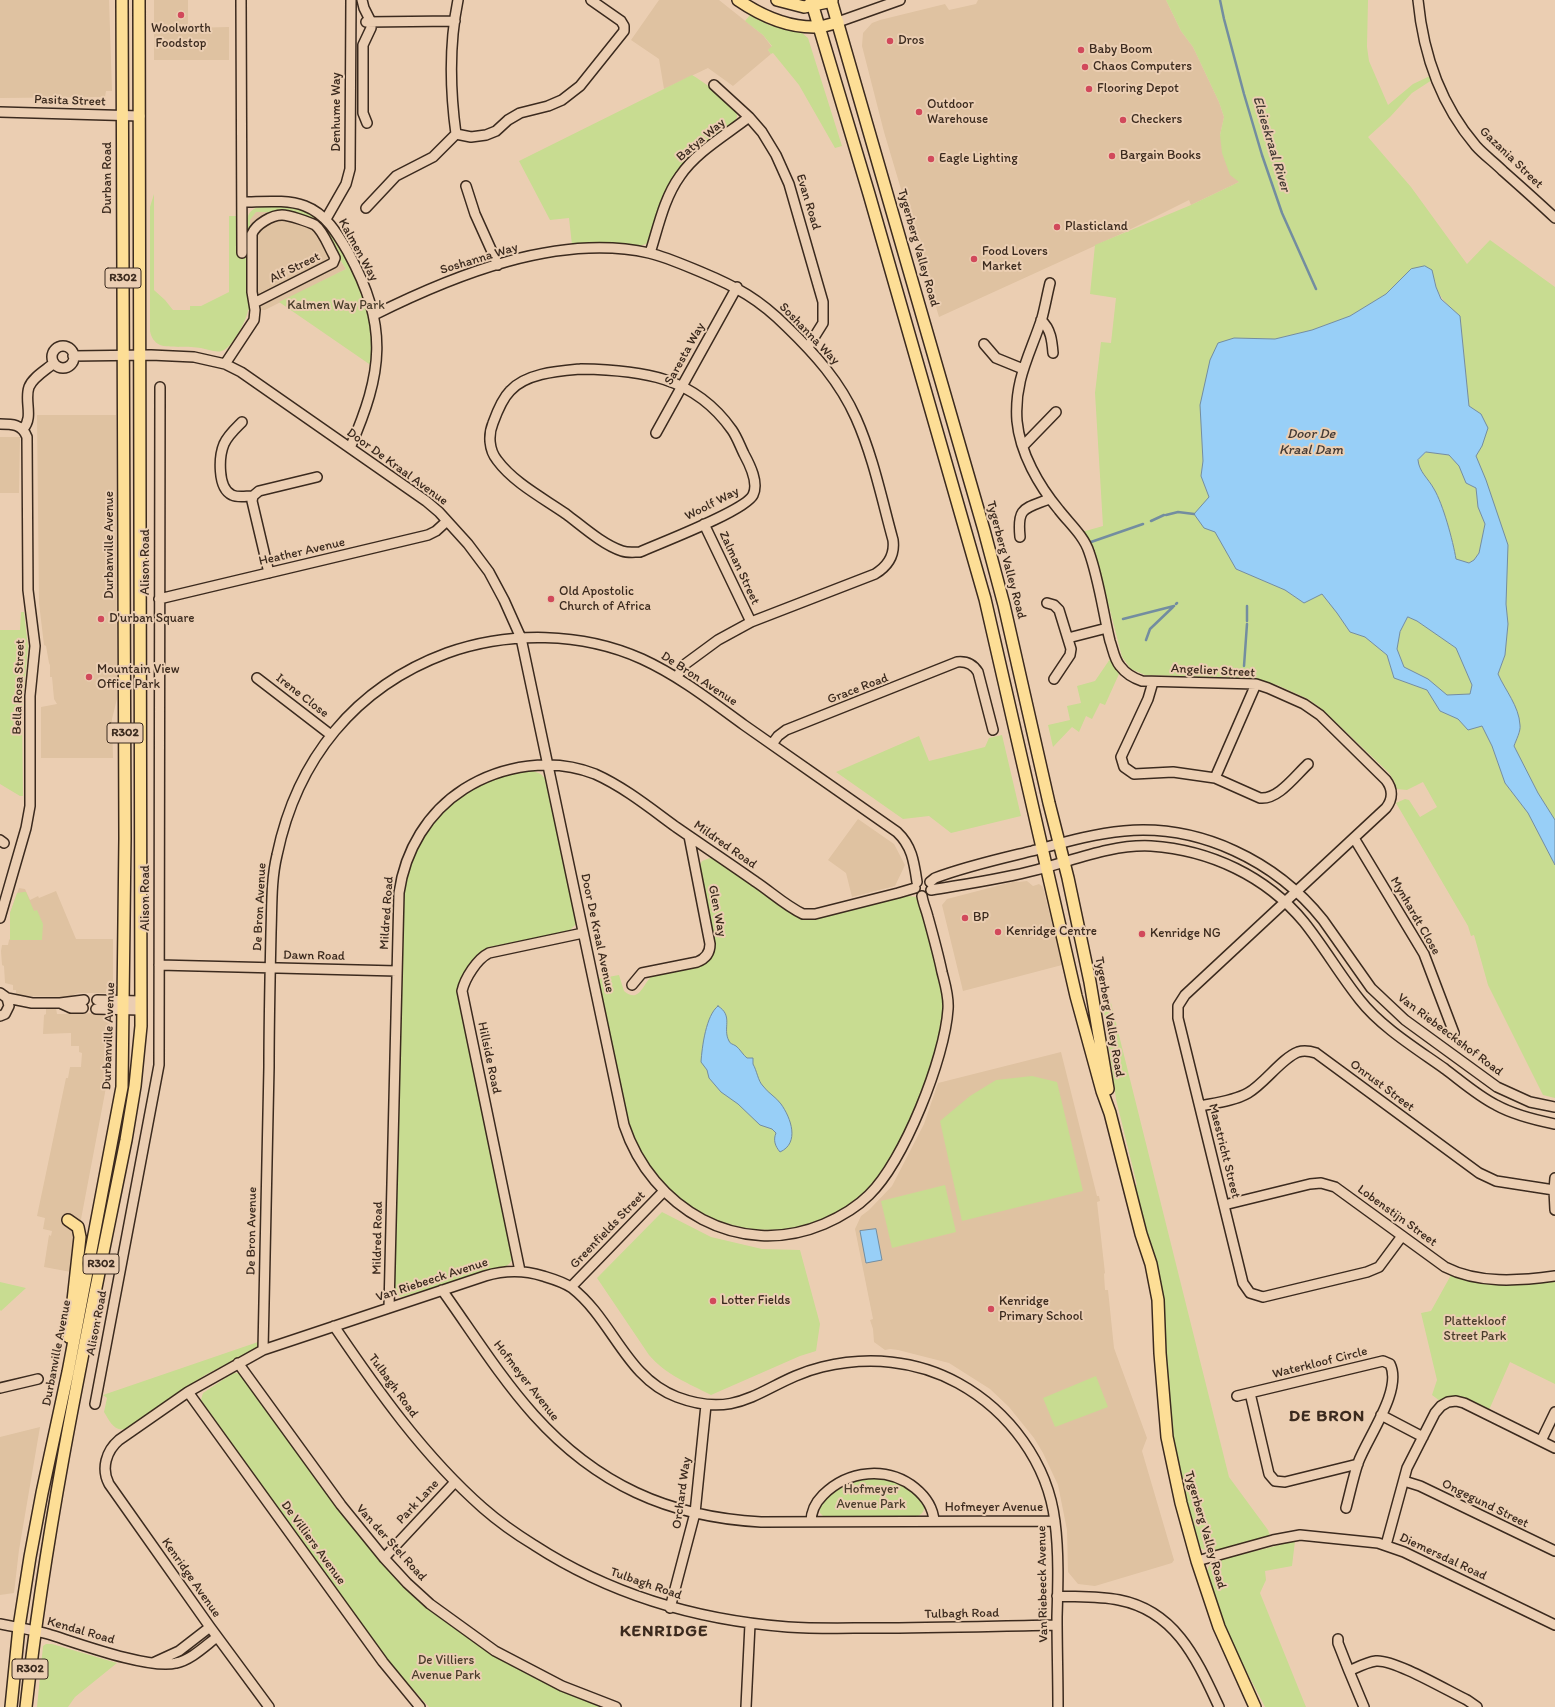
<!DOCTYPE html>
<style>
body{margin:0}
canvas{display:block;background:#ebceb2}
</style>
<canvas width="1555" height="1707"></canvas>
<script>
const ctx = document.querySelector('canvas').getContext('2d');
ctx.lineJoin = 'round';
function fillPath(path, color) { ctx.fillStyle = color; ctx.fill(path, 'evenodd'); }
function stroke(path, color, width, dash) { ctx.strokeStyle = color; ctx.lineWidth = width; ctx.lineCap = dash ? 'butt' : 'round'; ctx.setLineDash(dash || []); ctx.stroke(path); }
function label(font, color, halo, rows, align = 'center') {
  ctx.font = font + ' Itim,sans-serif'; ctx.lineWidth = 4; ctx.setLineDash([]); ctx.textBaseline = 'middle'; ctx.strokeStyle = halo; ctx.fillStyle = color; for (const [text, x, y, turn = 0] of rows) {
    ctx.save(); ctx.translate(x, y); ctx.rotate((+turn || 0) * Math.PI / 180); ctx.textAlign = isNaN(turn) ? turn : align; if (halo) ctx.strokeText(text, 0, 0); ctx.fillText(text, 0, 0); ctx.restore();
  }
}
const built = new Path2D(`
 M0,0H109L112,91H106L105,97L0,98Z
 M154,0H188V28L229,27V60H154Z
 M659,0H719L763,35L772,47L768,50L771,54L733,86L708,68L664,89L659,59L631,40Z
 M978,0H1166L1181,31L1193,47L1219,102L1224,117L1220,135L1239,182L1191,205L1189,200L1123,233L939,317L884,132L862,46L863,33L872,23L880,20L945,4L949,10L976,4Z
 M256,212H284L317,223L346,269L265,310H251L249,220Z
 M37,415H116L117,699L112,719L113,758H41V707L57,704L54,699L52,677H50V665L49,663L46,646L44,645L39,603Z
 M0,437H20L19,493H0Z
 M858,819L894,844L905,865L895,886L852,897L846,873L828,860Z
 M1016,881L1018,882L1027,881L1033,886L1039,884L1043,887L1062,965L963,991L942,905L947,899Z
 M19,888L25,889L30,900L38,896L39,898L56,891L76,939H113V983H110V989H106V993H78L69,997L19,996L16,995V990H13V985L5,983L4,966L2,965L1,951L2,945H8L9,940L10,939V913Z
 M46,1007L56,1008L57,1014H66L69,1012L81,1013L82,1014L84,1013L102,1014L106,1016V1018H109V1022H112L108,1077L71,1272L44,1267L49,1235L51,1236L52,1231L43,1229L45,1218L37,1216L66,1078H68L70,1067H81L82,1053L79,1052V1046H71V1033L43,1034L44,1015L46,1014Z
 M1061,1052L1097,1196H1099L1100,1201L1097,1202L1105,1273L1104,1274L1105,1290H1108L1114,1348L1147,1438L1142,1451L1174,1560L1172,1563L1095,1586L1078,1584L1068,1572L1067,1530L1058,1485L1043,1453L1034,1438L1009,1407L990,1389L949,1363L898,1350L890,1349L885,1350L874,1342L873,1329L870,1320L873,1319L855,1229L861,1216L869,1210L892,1186L924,1124L938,1083Z
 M40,1427L19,1550L14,1593L0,1595V1437Z`);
const green = new Path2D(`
 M1166,0H1368L1367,47L1369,61L1388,105L1413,84L1430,76L1432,80L1412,93L1390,117L1368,137L1411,187L1467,264L1490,240L1555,287V820L1538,793L1514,746C1516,740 1521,731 1520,725C1519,706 1505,690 1498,674L1505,655L1508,624L1506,604L1494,506L1476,456L1482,446L1481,414L1469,406L1460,316C1448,305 1437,297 1435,280L1411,269L1386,294L1350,316L1312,330L1275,339L1234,338L1201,426L1203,461L1201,476L1209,497L1204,528L1215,531L1236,569L1285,590L1304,603L1322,594L1337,613L1350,632L1365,637L1387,655L1394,678L1427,690L1440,711L1458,719L1468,730L1482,726L1492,746L1505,783L1528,813L1555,865V1098L1543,1095L1488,985L1474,935L1471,936L1468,926L1396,803L1405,799L1409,800L1420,817L1437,807L1423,782L1407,790L1397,789L1394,781L1389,773L1322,709L1308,699L1277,685L1249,678L1145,675L1131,669L1122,657L1094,548L1082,532L1103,526L1095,393L1101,342L1111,343L1116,298L1090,294L1095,245L1191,205L1239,182L1230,175L1222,153L1220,135L1224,117L1219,102L1193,47L1181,31Z
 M750,15L769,25L802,33L808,38L842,146L835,148L799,85L773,53L771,54L768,50L772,46L763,35L745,21Z
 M692,75C702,81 731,101 736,111C738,115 737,119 734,123C717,137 696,149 681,166C664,187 658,215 649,240L646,244L639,246L596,243L572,245L569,218L550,220L519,161Z
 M154,194V290L165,300L173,310H190V306H201L229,292V216H237V255H246C246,242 241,213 256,208C261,206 268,207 274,207C288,207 300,208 312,215C326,223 335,239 343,252C364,290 374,322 372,366L279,302L346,269L317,223L284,212H256L250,220L251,310H248C247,320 232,348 222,351C215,353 207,349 201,348C190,346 168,348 160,345C154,342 151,337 150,331V207Z
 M1426,452L1449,455L1459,466L1466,483L1476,488L1478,507L1485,524L1479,553L1474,560L1468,563L1456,559C1453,541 1443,504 1434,489C1428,478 1419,472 1418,460Z
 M21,612H24L28,647L22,710L23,796H20L0,784V630H20Z
 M1408,617L1417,621L1456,648L1472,685L1470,694L1447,695L1428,679L1404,667L1397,649L1400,632Z
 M1110,659L1119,674L1105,705L1100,703L1092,719L1086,716L1079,732L1072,727L1053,747L1048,725L1070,720L1067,706L1081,703L1077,686L1095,681Z
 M1002,735L1021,816L951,833L929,816L903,819L836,772L919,736L929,761L985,747L989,738Z
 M530,770L541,774L547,781L576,924L569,931L489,947C478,953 459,977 458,990L513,1259L509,1264L506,1266L401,1297L396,1294L394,1288L402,907C407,846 441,797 500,776C509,773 520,772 530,770Z
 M710,858L716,859L804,919H814L908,896L916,897L920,903C925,924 930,945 936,966C939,980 945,995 943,1010C940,1056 900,1157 867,1189C800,1256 691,1237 643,1158C628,1133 624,1104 618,1075C611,1043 604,1011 597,979L619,975L624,991C639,1004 643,984 651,977C671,968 713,974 714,945L699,867L702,861Z
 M24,892H26L34,911L37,910L43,924L42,940H10V913L17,893Z
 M1111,1003L1229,1477L1268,1530L1270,1536L1212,1551L1202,1549L1197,1543L1184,1492L1171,1427L1163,1302L1159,1275L1134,1186L1137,1185L1116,1099L1103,1004Z
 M1032,1076L1057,1082L1083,1191L962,1221L940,1121L970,1096L996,1080Z
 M945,1185L956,1232L892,1248L881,1201Z
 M662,1212L711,1237L762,1249L800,1250L820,1324L816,1351L800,1356L711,1395C688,1383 666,1375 649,1355L597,1278Z
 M1451,1275C1471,1281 1492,1284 1512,1285C1526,1285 1542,1278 1555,1282V1384L1510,1362L1489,1410C1473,1402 1458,1392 1440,1401L1432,1395L1437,1380L1421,1313L1431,1311Z
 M0,1282L26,1288L1,1311L0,1310Z
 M258,1342L257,1347L254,1350L205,1375L125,1429C114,1432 109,1420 104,1412L107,1398L103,1395Z
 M233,1373H239L243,1376L334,1503L364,1542L395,1577L507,1662L547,1684L604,1707H429L391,1665L361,1625L201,1400L203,1393Z
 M1096,1376L1108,1407L1055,1427L1043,1398Z
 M876,1477C890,1480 926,1489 924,1508C924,1513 920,1515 916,1517L825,1518L820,1513V1505C839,1483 848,1480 876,1477Z
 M1295,1541L1292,1566L1265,1571L1266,1580L1260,1593L1306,1707H1265L1225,1630L1207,1576C1207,1568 1209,1563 1216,1561Z
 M46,1644H52L117,1663L75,1697L68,1707H37L43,1646Z`);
const water = new Path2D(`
 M1425,266L1432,270L1436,287L1441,299L1460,316L1469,406L1481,414L1488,428L1482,446L1476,456L1486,480L1508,545L1506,604L1508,624L1505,655L1498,674C1505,690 1519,706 1520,725C1521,731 1516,740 1514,746L1538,793L1555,820V865L1528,813L1505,783L1492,746L1482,726L1468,730L1458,719L1440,711L1427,690L1394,678L1387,655L1365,637L1350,632L1337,613L1322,594L1304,603L1285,590L1236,569L1215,532L1204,528L1194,514L1209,497L1201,476L1203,461L1200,405L1210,360L1218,343L1234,338L1275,339L1312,330L1350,316L1386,294L1411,269ZM1426,452L1449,455L1459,466L1466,483L1476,488L1478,507L1485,524L1479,553L1474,560L1469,563L1456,559C1453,541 1443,504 1434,489C1428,478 1419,472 1418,460ZM1408,617L1417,621L1456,648L1472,685L1470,694L1447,695L1428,679L1404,667L1397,649L1400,632Z
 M718,1006C734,1016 722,1028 729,1041C730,1044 733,1044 736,1046C740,1049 743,1055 747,1058H753V1064C757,1071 758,1081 763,1086C768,1093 776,1097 781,1104C791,1118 800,1143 780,1152C775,1146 773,1140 776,1133L772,1129L760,1125L738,1104L721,1092L709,1078L707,1070L701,1062C702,1047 706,1015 718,1006Z
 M876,1229L882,1260L866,1263L860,1231Z`);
const stream = new Path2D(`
 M1220,0L1224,19L1244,94L1262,155L1282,213L1316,289
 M1166,515L1178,512L1194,514
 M1151,521L1164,515
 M1091,542L1143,524
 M1176,604L1177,603
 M1123,619L1174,606
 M1247,621V606
 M1146,640L1150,629L1173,607
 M1244,666L1247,624`);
const minor = new Path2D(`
 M241,0L242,253
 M362,0L364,8L371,22V28L363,45V113L367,123
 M1418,0C1423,53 1441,105 1476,146C1484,155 1494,162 1503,171C1520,186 1538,202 1555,218
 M366,22L455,21
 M838,22L900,0
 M714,85L749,117L762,132L776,155L789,184L823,302V323L808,347
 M0,112L140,116
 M456,134L471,137L486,135L496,131L508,120L520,113L548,106L562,100L580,86L624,31V26L621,21L591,0
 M456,134C450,90 449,44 458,0
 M466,186L475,214L498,265
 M242,202C262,202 286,199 305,206C326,214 337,233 348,252C389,327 383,372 350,448
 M366,208L396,176L433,157L456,134
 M326,219L346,184L350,169L351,0
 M650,253C658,228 664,198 680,176C696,152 726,135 749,117
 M1050,283C1047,295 1045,307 1042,318C1030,355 1014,380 1017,421C1020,453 1039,486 1059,510C1069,523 1084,536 1089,552C1099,580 1103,612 1110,641C1113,649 1114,659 1120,666C1126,674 1133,678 1142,681L1256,684L1268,688L1304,704L1320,715L1386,780C1393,789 1393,799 1386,808L1185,995L1178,1006V1018L1243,1283L1250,1293L1263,1297L1367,1272L1379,1267L1402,1236
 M374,315C454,275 558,233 649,253C666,257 684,265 701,272C737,287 759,299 787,327C815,354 840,382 856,418C873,456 882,500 893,540C895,555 888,566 875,574L751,622L718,640L684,665L677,677
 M1041,320C1051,329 1052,341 1053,353
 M984,344L996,358L1023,369
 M52 357a11 11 0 1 1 22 0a11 11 0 1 1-22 0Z
 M73,356L151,355L194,357L225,364L241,372L426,501L439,512L468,544L489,572L504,600L521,638L624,1125C652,1209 739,1260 824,1224C840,1217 856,1208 869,1195C904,1161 945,1058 948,1009C949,996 945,984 942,972C938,953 933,935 928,917C926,909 923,903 922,896
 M225,364L254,320L255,310L252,292V234C256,224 272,215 282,215C289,215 309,222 315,225C323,231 328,245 333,254L335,258L333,263L254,303
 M581,369C641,370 694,376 732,430C737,437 740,446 744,454C750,465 759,483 753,495C745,511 660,543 640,552C634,552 628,553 622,551C603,545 582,526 566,514C543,498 514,483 497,460C489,450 488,435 493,423C497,412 502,399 510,391C526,373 559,371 581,369Z
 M242,422C235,429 228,435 224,444C219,456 217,488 232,495C238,498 246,496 253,496
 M0,424C12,424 22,424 27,437L28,590L35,646L30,696V806L26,828L0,918
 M23,429C34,417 24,401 29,387C33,377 46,370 54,363
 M656,433L737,287
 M1024,445L1056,412
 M704,524L751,622
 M1020,537C1017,507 1024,509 1049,499
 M269,573L252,501L253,496L259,491L317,477
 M159,599L428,535L436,531L447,521
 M1047,603L1054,605L1059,610L1071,649L1070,655L1054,679
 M1068,638L1107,628
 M257,678L331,735
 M1153,682L1148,699L1121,757L1124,767L1134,774L1173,772L1215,778L1260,798C1278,800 1295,776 1308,764
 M772,744L778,736L786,730L957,662C966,661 973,664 978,672L993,730
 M1215,778L1256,684
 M1354,838L1424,954L1454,1033
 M0,840L4,843
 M930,882L935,878C967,866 999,859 1032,851C1062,843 1092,834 1124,831C1200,824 1276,861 1323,920L1371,988L1405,1020L1497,1087L1530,1102L1555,1107
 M931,890C966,884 1002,879 1036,870C1072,861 1112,844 1151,846C1210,850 1266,876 1304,922C1324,947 1340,975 1360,1000C1381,1027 1417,1049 1445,1069C1461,1081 1478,1096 1496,1105C1514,1115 1535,1120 1555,1124
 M159,965L397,971
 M632,985L642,973L697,962C705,959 710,953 710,944L689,836
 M0,993L7,998L9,1006L5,1014L0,1016
 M7,998L32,1003H60L84,1000
 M97,1000L141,1001
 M60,1003L71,1008H83
 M96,1009L141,1010
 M1200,1106C1215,1103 1234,1101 1248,1093C1264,1084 1282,1058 1298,1052C1304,1050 1310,1051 1316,1053L1479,1173L1496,1181L1554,1190
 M1555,1178L1554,1190L1555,1210
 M1224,1205L1310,1184L1321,1183L1335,1187L1445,1267C1478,1284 1519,1281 1555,1276
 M520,1271L462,991C465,978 477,959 489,953L583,933
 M571,1287L664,1191
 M442,1290C472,1332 500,1377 534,1415C596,1484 668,1517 761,1522L1055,1521
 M389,1308L399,893C405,850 428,812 464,789C502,765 553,757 595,774C624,787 650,808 676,827C702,845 729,863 756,882C771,892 786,906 803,914H815L898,893L915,888
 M334,1326C378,1391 424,1456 483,1508C499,1522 516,1534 534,1545C611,1595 697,1620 788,1627C817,1629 847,1628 876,1628C936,1628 997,1626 1057,1625
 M263,1350C265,1255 267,1161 269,1067C269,1022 270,977 271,932C272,906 271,880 277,855C297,759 355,687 447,653C509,631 582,632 642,659C679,676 711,701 744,725C795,761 846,796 897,832C912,846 914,862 917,882
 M238,1363L341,1505L384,1558L407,1583L430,1604L495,1651L562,1686L616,1707
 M0,1388L38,1379
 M188,1392L383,1662L420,1707
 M1250,1393L1269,1474L1275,1481L1285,1482L1358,1464
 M1237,1396L1383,1361L1390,1364C1403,1390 1367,1438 1358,1463C1353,1478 1350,1493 1346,1508
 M95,1404L159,1065L160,387
 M1381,1415L1423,1437
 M1541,1441L1555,1412
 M1404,1481L1420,1486L1555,1551
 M811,1522C811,1511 816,1502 823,1495C848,1470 887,1466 915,1488C926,1497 933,1507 934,1521
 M1386,1545L1407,1468L1435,1413L1441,1406L1448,1402L1456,1401L1464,1403L1555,1448
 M384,1558L455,1482
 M1197,1561L1273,1540L1300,1535L1378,1543L1404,1552L1555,1625
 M1057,1596C1078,1597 1099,1596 1119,1600C1176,1611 1197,1660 1219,1707
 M670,1608L695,1513L706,1405
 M0,1624C16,1627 32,1630 48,1634C77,1643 150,1670 176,1663C191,1660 205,1646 217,1637
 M1338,1639V1643L1349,1671
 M155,1662L179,1651L210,1627
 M269,1707L210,1627L109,1484C101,1469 106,1451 119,1440L188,1392L263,1350L485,1276C505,1270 524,1270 543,1276C553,1279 564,1282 572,1288C613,1320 626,1378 677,1397C743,1422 764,1381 822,1367C868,1356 916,1360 958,1383C1009,1411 1048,1463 1055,1522C1059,1553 1058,1585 1057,1617C1057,1647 1058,1677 1058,1707
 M746,1707L750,1624
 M1364,1707L1349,1671C1358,1667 1367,1662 1376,1661C1394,1659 1448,1691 1467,1700L1477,1707`);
const major = new Path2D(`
 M738,0C760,15 788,28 817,27C824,27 831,24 838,22
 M777,0L804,7L832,1
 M811,0L869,194L985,599L1076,996L1102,1091L1110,1113L1141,1234L1151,1264L1158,1300L1160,1353L1167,1437L1181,1503L1197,1561L1219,1627L1255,1707
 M831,0L984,530L1004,605L1049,803L1068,878L1090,982L1108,1089
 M68,1220L78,1227L80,1237L69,1337
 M11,1707L19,1627L30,1557L42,1493L68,1372L122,1087L125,838L122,0
 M26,1707C47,1516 88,1328 126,1140L135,1086L141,1026L139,0`);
const markers = [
 [181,15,4,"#d1495b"],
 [890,41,4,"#d1495b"],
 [1081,50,4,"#d1495b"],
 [1085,67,4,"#d1495b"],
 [1089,89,4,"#d1495b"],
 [919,112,4,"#d1495b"],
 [1123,120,4,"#d1495b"],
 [1112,156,4,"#d1495b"],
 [931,159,4,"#d1495b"],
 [1057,227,4,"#d1495b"],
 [974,259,4,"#d1495b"],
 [551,599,4,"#d1495b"],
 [101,619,4,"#d1495b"],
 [89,677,4,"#d1495b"],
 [965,918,4,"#d1495b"],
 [998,932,4,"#d1495b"],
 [1142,934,4,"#d1495b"],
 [713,1301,4,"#d1495b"],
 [991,1309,4,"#d1495b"]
];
const shields = [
 [123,278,36],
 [125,733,36],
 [101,1264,36],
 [30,1669,36]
];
const shieldNames = [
 ["R302",123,278],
 ["R302",125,733],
 ["R302",101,1264],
 ["R302",30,1669]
];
const poiNames = [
 ["Woolworth",181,29,"center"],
 ["Foodstop",181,44,"center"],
 ["Dros",898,41],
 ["Baby Boom",1089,50],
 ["Chaos Computers",1093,67],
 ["Flooring Depot",1097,89],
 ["Outdoor",927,105],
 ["Warehouse",927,120],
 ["Checkers",1131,120],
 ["Bargain Books",1120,156],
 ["Eagle Lighting",939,159],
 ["Plasticland",1065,227],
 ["Food Lovers",982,252],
 ["Market",982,267],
 ["Old Apostolic",559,592],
 ["Church of Africa",559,607],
 ["D'urban Square",109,619],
 ["Mountain View",97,670],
 ["Office Park",97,685],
 ["BP",973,918],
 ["Kenridge Centre",1006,932],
 ["Kenridge NG",1150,934],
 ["Lotter Fields",721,1301],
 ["Kenridge",999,1302],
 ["Primary School",999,1317]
];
const streetNames = [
 ["Pasita Street",70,101,2],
 ["Denhume Way",337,112,-90],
 ["Batya Way",701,140,-40],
 ["Gazania Street",1511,158,44],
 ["Durban Road",108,178,-90],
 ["Evan Road",808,202,73],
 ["Tygerberg Valley Road",918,248,74],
 ["Kalmen Way",358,250,61],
 ["Soshanna Way",479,259,-17],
 ["Alf Street",295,268,-26],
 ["Soshanna Way",809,334,46],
 ["Saresta Way",685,354,-61],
 ["Door De Kraal Avenue",397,467,36],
 ["Woolf Way",712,504,-27],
 ["Durbanville Avenue",110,545,-90],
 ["Heather Avenue",302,552,-13],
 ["Tygerberg Valley Road",1006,560,75],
 ["Alison Road",146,562,-90],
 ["Zalman Street",739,568,65],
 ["Angelier Street",1213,671,3],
 ["De Bron Avenue",699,679,33],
 ["Bella Rosa Street",19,687,-88],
 ["Grace Road",858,689,-21],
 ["Irene Close",302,696,38],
 ["Mildred Road",725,845,35],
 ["Alison Road",146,898,-90],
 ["De Bron Avenue",260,907,-87],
 ["Glen Way",717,911,79],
 ["Mildred Road",387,913,-86],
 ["Mynhardt Close",1415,916,60],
 ["Door De Kraal Avenue",597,933,78],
 ["Dawn Road",314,956,1],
 ["Tygerberg Valley Road",1109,1017,80],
 ["Van Riebeeckshof Road",1450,1035,37],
 ["Durbanville Avenue",109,1036,-88],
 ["Hillside Road",489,1058,78],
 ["Onrust Street",1382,1086,37],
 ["Maestricht Street",1224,1151,76],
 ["Lobenstijn Street",1397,1216,36],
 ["Greenfields Street",608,1230,-46],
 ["De Bron Avenue",252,1231,-89],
 ["Mildred Road",378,1238,-89],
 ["Van Riebeeck Avenue",432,1280,-18],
 ["Alison Road",97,1323,-79],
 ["Durbanville Avenue",57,1353,-79],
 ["Waterkloof Circle",1320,1363,-14],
 ["Hofmeyer Avenue",526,1381,52],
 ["Tulbagh Road",393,1386,54],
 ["Orchard Way",682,1493,-82],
 ["Park Lane",418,1502,-47],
 ["Ongegund Street",1485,1504,26],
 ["Hofmeyer Avenue",994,1508],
 ["Tygerberg Valley Road",1205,1530,74],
 ["De Villiers Avenue",313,1543,54],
 ["Van der Stel Road",391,1543,48],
 ["Diemersdal Road",1443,1557,25],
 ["Kenridge Avenue",191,1578,55],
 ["Tulbagh Road",646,1584,19],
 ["Van Riebeeck Avenue",1043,1584,-91],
 ["Tulbagh Road",962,1614,-1],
 ["Kendal Road",81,1631,16]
];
const parkNames = [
 ["Kalmen Way Park",336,306],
 ["Plattekloof",1475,1322],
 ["Street Park",1475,1337],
 ["Hofmeyer",871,1490],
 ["Avenue Park",871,1505],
 ["De Villiers",446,1661],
 ["Avenue Park",446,1676]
];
const waterNames = [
 ["Elsieskraal River",1271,144,73],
 ["Door De",1311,434],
 ["Kraal Dam",1311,450]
];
const districtNames = [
 ["DE BRON",1327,1417],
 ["KENRIDGE",664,1632]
];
fillPath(built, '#dfc2a1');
fillPath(green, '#c8dc91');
fillPath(water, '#98cff7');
stroke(water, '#738da0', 1);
stroke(stream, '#738da0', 2.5);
stroke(minor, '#3b2a1e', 12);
stroke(major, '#3b2a1e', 14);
stroke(minor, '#ebceb2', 9);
stroke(major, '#fdde96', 11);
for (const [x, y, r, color] of markers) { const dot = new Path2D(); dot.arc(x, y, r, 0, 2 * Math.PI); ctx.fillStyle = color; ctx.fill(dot); stroke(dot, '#ebceb2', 1.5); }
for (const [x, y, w] of shields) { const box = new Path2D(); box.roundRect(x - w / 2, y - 10, w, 20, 3); ctx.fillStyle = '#ebceb2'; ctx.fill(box); stroke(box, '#3b2a1e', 1); }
label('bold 12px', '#3b2a1e', null, shieldNames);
label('13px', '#3b2a1e', '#ebceb2', poiNames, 'left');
label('13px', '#3b2a1e', '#ebceb2', streetNames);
label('13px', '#493c2a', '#ebceb2', parkNames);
label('italic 14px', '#443a34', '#ebceb2', waterNames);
ctx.letterSpacing = '1px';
label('bold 17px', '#3b2a1e', '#ebceb2', districtNames);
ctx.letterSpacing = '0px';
</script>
